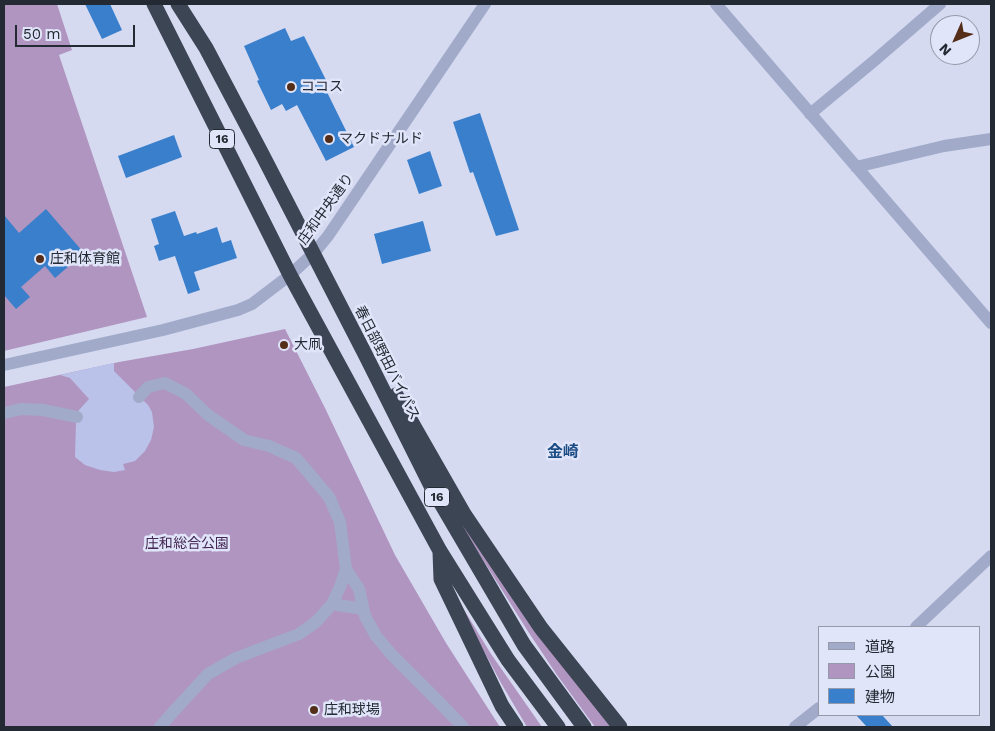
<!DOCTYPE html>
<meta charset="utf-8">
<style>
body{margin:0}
#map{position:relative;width:995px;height:731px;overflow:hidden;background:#d5daf1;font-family:"Work Sans","Noto Sans JP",sans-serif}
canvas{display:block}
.frame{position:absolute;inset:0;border:5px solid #242a33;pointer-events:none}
.legend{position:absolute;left:818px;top:626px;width:162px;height:90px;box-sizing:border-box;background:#e1e5f9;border:1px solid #959aaa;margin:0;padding:6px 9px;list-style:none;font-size:15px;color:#242a33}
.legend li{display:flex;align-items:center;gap:10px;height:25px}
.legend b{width:25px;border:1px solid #959aaa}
.north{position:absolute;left:930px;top:15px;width:50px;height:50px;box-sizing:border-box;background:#e1e5f9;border:1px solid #959aaa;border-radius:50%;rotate:226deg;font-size:14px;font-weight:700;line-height:20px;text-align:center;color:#242a33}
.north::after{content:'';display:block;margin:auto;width:18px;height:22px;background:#552e19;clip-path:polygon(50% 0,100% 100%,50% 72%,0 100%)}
.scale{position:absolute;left:15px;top:25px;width:120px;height:22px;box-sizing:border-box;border:2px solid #242a33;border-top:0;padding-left:6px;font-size:15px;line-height:18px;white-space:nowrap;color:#242a33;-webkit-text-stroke:4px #e1e5f9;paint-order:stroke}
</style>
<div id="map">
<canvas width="995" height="731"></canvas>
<div class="frame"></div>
<ul class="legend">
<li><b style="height:6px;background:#a1abc9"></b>道路</li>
<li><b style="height:14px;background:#b095c0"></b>公園</li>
<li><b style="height:14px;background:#397fcb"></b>建物</li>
</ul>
<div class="north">N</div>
<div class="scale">50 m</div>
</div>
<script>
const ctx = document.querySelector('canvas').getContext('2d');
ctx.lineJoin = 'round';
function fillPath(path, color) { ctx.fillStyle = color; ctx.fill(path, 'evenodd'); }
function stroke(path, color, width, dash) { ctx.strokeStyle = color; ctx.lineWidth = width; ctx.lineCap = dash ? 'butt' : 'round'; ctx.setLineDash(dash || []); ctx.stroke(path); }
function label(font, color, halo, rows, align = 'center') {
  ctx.font = font + ' "Work Sans","Noto Sans JP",sans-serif'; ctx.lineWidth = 5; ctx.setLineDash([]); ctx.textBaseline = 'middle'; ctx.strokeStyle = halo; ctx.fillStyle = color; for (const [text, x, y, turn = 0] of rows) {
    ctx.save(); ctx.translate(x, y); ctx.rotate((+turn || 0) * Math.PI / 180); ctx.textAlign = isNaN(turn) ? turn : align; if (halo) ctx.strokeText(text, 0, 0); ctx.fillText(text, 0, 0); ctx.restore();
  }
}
const green = new Path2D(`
 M4,4H57L72,50L59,55L147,317L4,351Z
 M285,329L325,408L395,555L446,643L500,727H4V387L119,362L193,349Z
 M439,487L611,727H595L557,675L529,633L471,541Z
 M447,582L491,654L542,727H527L501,683Z`);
const plaza = new Path2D(`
 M114,363V371L148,405L152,412L154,427L151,440L145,451L135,461L123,464L125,470L114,472L100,470L85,465L75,457L76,422L79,410L89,399L70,378L60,375Z`);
const building = new Path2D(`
 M85,4H110L122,30L102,39Z
 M285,28L291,41L304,36L329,86L325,88L354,147L326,161L297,105L286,111L282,104L271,110L257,81L259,80L244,46Z
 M480,113L519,230L496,236L473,172L470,173L453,122Z
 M174,135L182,157L126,178L118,156Z
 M430,151L442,186L419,194L407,160Z
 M46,209L84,253L55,278L45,266L21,287L30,297L16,309L4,295V215L19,233Z
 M175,211L184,236L196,232L197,234L217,227L222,243L231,240L237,258L194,272L200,290L188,294L175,256L159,261L154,246L159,244L151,219Z
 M423,221L431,251L382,264L374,234Z
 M856,715H882L893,727H867Z`);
const minor = new Path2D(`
 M716,4L991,323
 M810,114L874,61L940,4
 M856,167L944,146L991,139
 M4,365L163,330L238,310L252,304L290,275L314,253L328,236L485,4
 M139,397L148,387L165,383L186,394L208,415L244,440L269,446L296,458L329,497L340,522L346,569
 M4,413L21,409L43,410L77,417
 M363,609L332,604L340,587L346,569L359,589L365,616L376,636L392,655L441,704L463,727
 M916,627L991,556
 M160,727L174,711L208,674L236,658L299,634L316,622L332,604
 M795,727L819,708`);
const highway = new Path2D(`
 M154,4L290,275L440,551L508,660L558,727
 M178,4L206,48L263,156L365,354L432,488L524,645L584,727
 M396,395L464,514L541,628L620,727
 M440,552L441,579L502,706L516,727`);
const markers = [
 [291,87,5,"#552e19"],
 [329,139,5,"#552e19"],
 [40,259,5,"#552e19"],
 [284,345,5,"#552e19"],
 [314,710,5,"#552e19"]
];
const shields = [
 [222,139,25],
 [437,497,25]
];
const shieldNames = [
 ["16",222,139],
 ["16",437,497]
];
const poiNames = [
 ["ココス",301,87],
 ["マクドナルド",339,139],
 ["庄和体育館",50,259],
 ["大凧",294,345],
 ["庄和球場",324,710]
];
const streetNames = [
 ["庄和中央通り",326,209,-54],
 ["春日部野田バイパス",387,363,63]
];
const parkNames = [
 ["庄和総合公園",187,544]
];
const quarterNames = [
 ["金崎",563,452]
];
fillPath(green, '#b095c0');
fillPath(plaza, '#bbc2ea');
fillPath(building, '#397fcb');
stroke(minor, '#a1abc9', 12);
stroke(highway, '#3b4554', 15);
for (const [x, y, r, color] of markers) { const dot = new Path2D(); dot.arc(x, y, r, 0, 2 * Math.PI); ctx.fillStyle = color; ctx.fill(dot); stroke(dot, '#e1e5f9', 2); }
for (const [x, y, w] of shields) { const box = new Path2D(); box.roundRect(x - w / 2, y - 9.5, w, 19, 4); ctx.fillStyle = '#e1e5f9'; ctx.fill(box); stroke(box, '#242a33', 1); }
label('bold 12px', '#242a33', null, shieldNames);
label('14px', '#242a33', '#e1e5f9', poiNames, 'left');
label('14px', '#242a33', '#e1e5f9', streetNames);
label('14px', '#432752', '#e1e5f9', parkNames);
label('bold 16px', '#1b4d84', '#e1e5f9', quarterNames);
</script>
